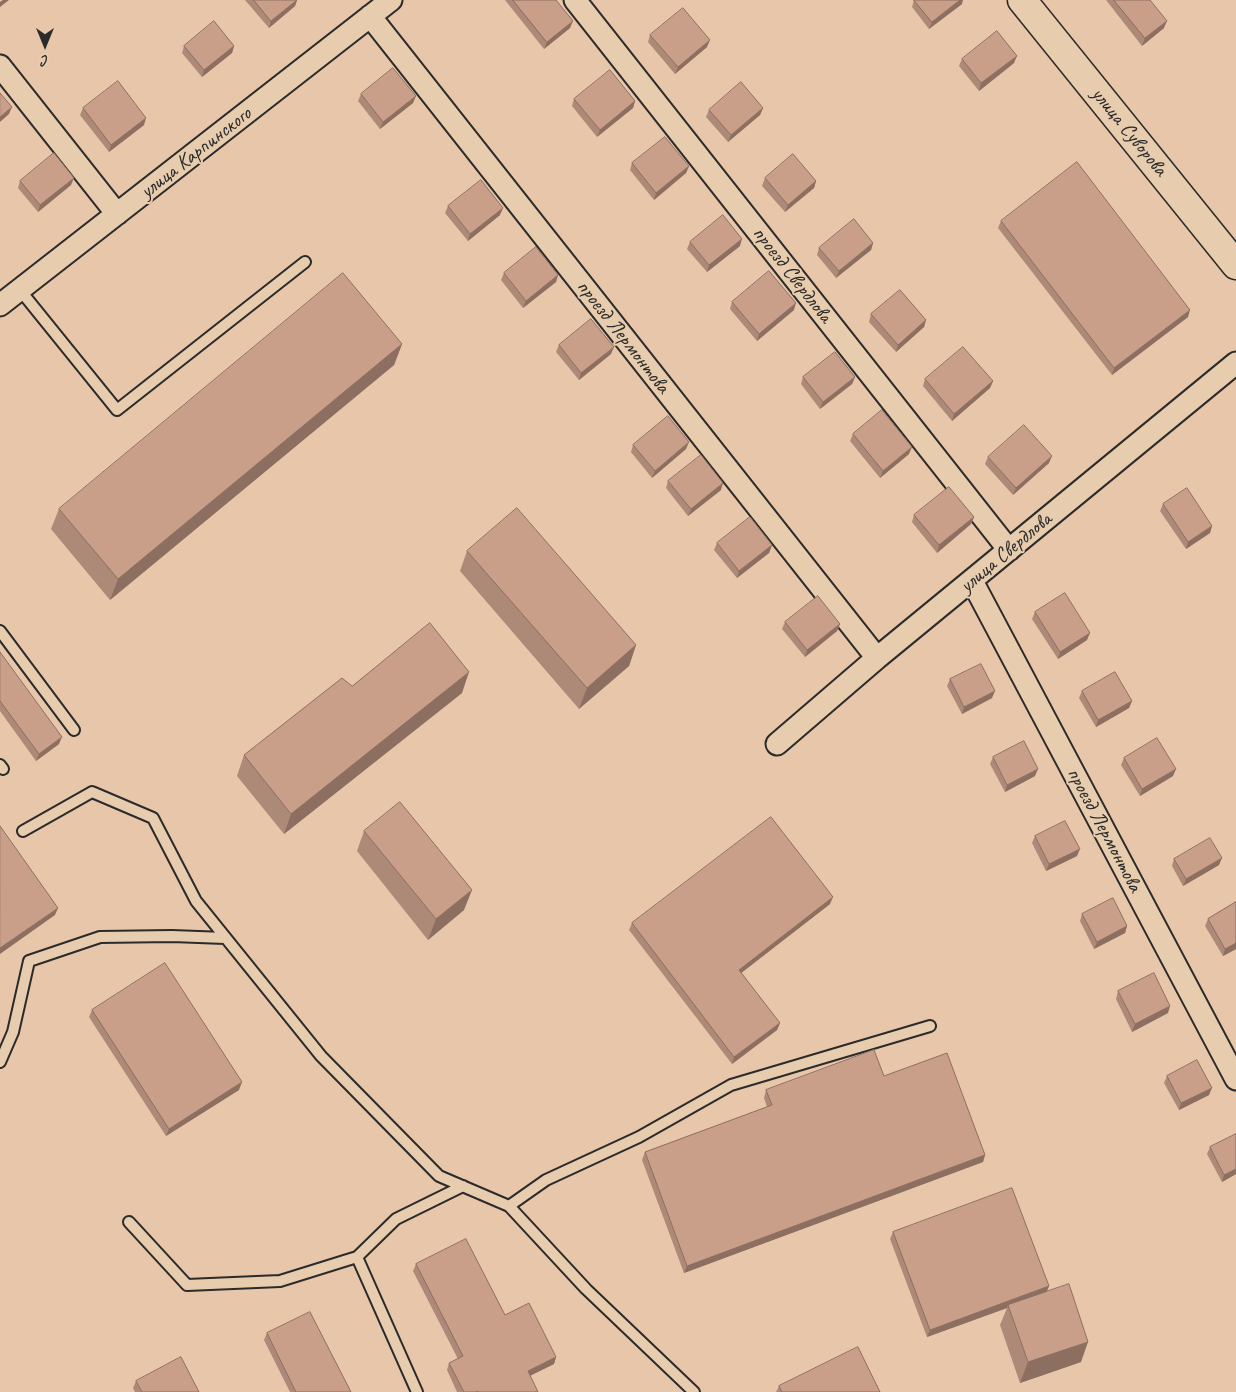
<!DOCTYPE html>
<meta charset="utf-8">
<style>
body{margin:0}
#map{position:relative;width:1236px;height:1392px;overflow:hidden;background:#e8c6aa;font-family:Caveat,sans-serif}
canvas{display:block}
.north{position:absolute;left:20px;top:20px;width:50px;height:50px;-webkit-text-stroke:4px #e7ccae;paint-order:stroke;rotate:180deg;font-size:14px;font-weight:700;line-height:20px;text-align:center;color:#2b2b2b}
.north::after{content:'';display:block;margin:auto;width:18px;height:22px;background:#2b2b2b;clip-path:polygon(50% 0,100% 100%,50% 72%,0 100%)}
</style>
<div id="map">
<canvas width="1236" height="1392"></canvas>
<div class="north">С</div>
</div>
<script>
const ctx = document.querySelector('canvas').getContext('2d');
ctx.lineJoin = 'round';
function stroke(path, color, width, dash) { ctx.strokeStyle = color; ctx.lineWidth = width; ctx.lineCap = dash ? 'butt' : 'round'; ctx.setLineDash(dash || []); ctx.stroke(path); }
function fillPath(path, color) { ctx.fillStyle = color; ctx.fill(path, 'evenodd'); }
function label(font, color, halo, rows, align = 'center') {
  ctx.font = font + ' Caveat,sans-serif'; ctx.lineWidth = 4; ctx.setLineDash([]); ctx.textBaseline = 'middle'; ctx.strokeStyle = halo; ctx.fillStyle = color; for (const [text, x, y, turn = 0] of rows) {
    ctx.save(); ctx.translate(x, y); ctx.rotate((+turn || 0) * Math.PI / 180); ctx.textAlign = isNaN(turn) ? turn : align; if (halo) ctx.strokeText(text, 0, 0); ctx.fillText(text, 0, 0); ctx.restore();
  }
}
const lane = new Path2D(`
 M20,290L117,410L305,262
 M0,631L74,730
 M0,765L3,769
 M23,831L92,792L153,818L196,901L321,1056L439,1176L509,1206L586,1289L694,1392
 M0,1062L13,1032L29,961L100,937L172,936L225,938
 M509,1206L546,1180L639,1137L731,1085L930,1026
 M129,1222L187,1285L280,1281L357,1257L396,1219L463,1186
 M357,1257L417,1392`);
const street = new Path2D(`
 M575,0L1009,550
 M370,16L877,658
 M0,66L117,214
 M0,305L391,0
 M972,581L1236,1079
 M777,744L877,658L1236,363`);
const secondary = new Path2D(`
 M1022,0L1236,265`);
const wall = new Path2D(`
 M245,0H297L295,6L269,28Z
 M505,0H556L570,28L544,49Z
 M914,0L962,4L929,29L912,7Z
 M1106,0H1150L1164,28L1142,46Z
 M650,35L707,47L675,74L648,42Z
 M184,46H234L232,53L202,77L182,53Z
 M962,59L1014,63L979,91L959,66Z
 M361,94L413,103L380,129L358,101Z
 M574,99L635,101L633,108L597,137L572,106Z
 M83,108L144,125L109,152L80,115Z
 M763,108L760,115L728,142L706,117L709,110Z
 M632,163L689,166L686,173L654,200L630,170Z
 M765,178L816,181L814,188L785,212L762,186Z
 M20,181L71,185L38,212L18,188Z
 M448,206L500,215L468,241L445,213Z
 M1001,221L1188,317L1112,375L998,228Z
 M690,242L740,246L707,272L687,249Z
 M873,243L871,250L836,278L817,255L819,248Z
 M504,273L558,275L556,282L523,308L501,280Z
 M732,302L794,310L757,341L730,309Z
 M871,314L926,320L924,327L896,352L869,322Z
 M402,344L394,365L110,600L51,529L59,509Z
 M559,345L611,354L579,380L556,352Z
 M803,377H855L852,384L820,409L801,384Z
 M925,379L993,381L990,388L952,421L923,386Z
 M853,434L909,454L880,478L850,441Z
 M633,445L686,449L652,478L631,452Z
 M988,457L1049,463L1013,495L985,464Z
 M668,481L721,490L688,516L666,488Z
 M1163,504L1212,526L1210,533L1186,549L1160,511Z
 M914,515L974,517L971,524L937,553L912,522Z
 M717,543L772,545L769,553L737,578L714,550Z
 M467,551L636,645L629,666L579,709L460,571Z
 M1035,612L1087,640L1058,659L1032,619Z
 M785,622L840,624L837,631L805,657L782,629Z
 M0,652L59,744L36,761L0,711Z
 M950,679L992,698L962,714L947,686Z
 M352,686L462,693L284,834L237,776L244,755Z
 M1082,691L1132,701L1129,708L1096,727L1079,698Z
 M993,757L1035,776L1005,792L990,764Z
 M1124,758L1173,776L1140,796L1121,765Z
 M364,831L464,910L428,940L357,851Z
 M1035,836L1077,856L1046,871L1032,843Z
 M1174,859L1219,865L1183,886L1172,866Z
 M1236,902V949L1223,956L1205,926L1208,919Z
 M830,904L741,973L780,1023L777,1030L732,1064L629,930L632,923Z
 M1082,914L1127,926L1125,933L1094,949L1080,921Z
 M1118,991L1168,1013L1132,1032L1116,999Z
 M92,1010L239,1090L166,1136L89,1017Z
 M884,1076L985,1155L983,1162L684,1273L642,1160L645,1152L767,1107L764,1098L766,1090Z
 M1167,1076L1209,1095L1179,1110L1164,1083Z
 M1210,1147L1236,1174L1222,1182L1207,1154Z
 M893,1232L1049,1286L1047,1291L1081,1362L1020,1383L1000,1325L1007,1308L927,1337L890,1239Z
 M416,1264L505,1315L556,1357L554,1364L530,1376L538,1392H457L447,1370L449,1363L458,1359L413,1271Z
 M267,1333L351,1392H290L264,1340Z
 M136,1381L199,1392H135L133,1388Z
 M779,1386L880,1392H776Z`);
const shadedWall = new Path2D(`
 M3,0H9L0,7V2Z
 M297,0L295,6L269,28L271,21Z
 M960,0H963L962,4L929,29L932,22Z
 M573,21L570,28L544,49L547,42Z
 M1167,21L1164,28L1142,46L1145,38Z
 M710,40L707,47L675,74L678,67Z
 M234,46L232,53L202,77L204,70Z
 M1017,56L1014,63L979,91L981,83Z
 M416,96L413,103L380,129L383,122Z
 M635,101L633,108L597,137L600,130Z
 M12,107L9,114L0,122V117Z
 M763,108L760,115L728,142L731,135Z
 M146,118L144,125L109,152L111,145Z
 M689,166L686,173L654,200L656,193Z
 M74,178L71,185L38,212L40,205Z
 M816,181L814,188L785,212L788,205Z
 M503,208L500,215L468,241L470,234Z
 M742,239L740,246L707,272L709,265Z
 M873,243L871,250L836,278L839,271Z
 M558,275L556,282L523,308L526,301Z
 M796,303L794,310L757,341L759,334Z
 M1190,310L1188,317L1112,375L1114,368Z
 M926,320L924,327L896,352L898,345Z
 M402,344L394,365L110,600L118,579Z
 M614,347L611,354L579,380L581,373Z
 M855,377L852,384L820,409L823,402Z
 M993,381L990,388L952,421L954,414Z
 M689,442L686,449L652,478L655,471Z
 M912,447L909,454L880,478L883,471Z
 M1052,456L1049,463L1013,495L1016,488Z
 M723,483L721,490L688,516L691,509Z
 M974,517L971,524L937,553L939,545Z
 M1212,526L1210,533L1186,549L1188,542Z
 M772,545L769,553L737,578L739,571Z
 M840,624L837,631L805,657L807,650Z
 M1090,633L1087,640L1058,659L1060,652Z
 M636,645L629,666L579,709L587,688Z
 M469,672L462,693L284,834L291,814Z
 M995,691L992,698L962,714L964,707Z
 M1132,701L1129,708L1096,727L1098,720Z
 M62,737L59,744L36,761L39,754Z
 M1038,769L1035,776L1005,792L1007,785Z
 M1176,769L1173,776L1140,796L1142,789Z
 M1080,849L1077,856L1046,871L1049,864Z
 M1222,858L1219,865L1183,886L1186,879Z
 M472,890L464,910L428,940L436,919Z
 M833,897L830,904L736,977L739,970Z
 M58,908L55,915L0,954V948Z
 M1127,926L1125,933L1094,949L1097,942Z
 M1236,943V949L1223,956L1225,949Z
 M1170,1006L1168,1013L1132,1032L1135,1024Z
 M780,1023L777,1030L732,1064L734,1057Z
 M242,1082L239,1090L166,1136L169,1129Z
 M1212,1088L1209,1095L1179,1110L1181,1103Z
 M985,1155L983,1162L684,1273L687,1266Z
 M1236,1169V1174L1222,1182L1224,1175Z
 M1049,1286L1046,1293L1008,1305L1007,1308L927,1337L930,1330Z
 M1088,1342L1081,1362L1020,1383L1028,1362Z
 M556,1357L554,1364L525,1378L528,1371Z`);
const building = new Path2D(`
 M254,0H297L271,21Z
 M513,0H556L573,21L547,42Z
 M914,0H960L932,22Z
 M1114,0H1150L1167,21L1145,38Z
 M683,8L710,40L678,67L650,35Z
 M214,21L234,46L204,70L184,46Z
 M997,31L1017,56L981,83L962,59Z
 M393,68L416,96L383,122L361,94Z
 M610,70L635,101L600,130L574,99Z
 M118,81L146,118L111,145L83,108Z
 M741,82L763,108L731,135L709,110Z
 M0,93L12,107L0,117Z
 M665,137L689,166L656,193L632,163Z
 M54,153L74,178L40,205L20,181Z
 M793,154L816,181L788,205L765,178Z
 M1077,162L1190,310L1114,368L1001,221Z
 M481,180L503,208L470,234L448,206Z
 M723,215L742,239L709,265L690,242Z
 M854,219L873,243L839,271L819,248Z
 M536,247L558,275L526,301L504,273Z
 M769,271L796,303L759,334L732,302Z
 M343,273L402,344L118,579L59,509Z
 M900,290L926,320L898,345L871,314Z
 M591,319L614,347L581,373L559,345Z
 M963,347L993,381L954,414L925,379Z
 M835,352L855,377L823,402L803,377Z
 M882,410L912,447L883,471L853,434Z
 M668,416L689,442L655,471L633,445Z
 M1024,425L1052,456L1016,488L988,457Z
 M701,455L723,483L691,509L668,481Z
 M949,487L974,517L939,545L914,515Z
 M1187,488L1212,526L1188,542L1163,504Z
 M517,508L636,645L587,688L467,551Z
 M750,517L772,545L739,571L717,543Z
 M1065,593L1090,633L1060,652L1035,612Z
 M818,596L840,624L807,650L785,622Z
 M430,623L469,672L291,814L244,755L342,678L352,686Z
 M0,652L62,737L39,754L0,701Z
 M981,664L995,691L964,707L950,679Z
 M1115,672L1132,701L1098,720L1082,691Z
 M1157,738L1176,769L1142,789L1124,758Z
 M1024,741L1038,769L1007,785L993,757Z
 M400,802L472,890L436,919L364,831Z
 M771,817L833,897L739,970L780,1023L734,1057L632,923Z
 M1065,821L1080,849L1049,864L1035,836Z
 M0,826L58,908L0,948Z
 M1210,838L1222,858L1186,879L1174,859Z
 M1113,898L1127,926L1097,942L1082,914Z
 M1236,902V943L1225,949L1208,919Z
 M165,963L242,1082L169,1129L92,1010Z
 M1154,973L1170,1006L1135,1024L1118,991Z
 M874,1050L884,1076L947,1053L985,1155L687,1266L645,1152L772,1105L766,1090Z
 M1197,1060L1212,1088L1181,1103L1167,1076Z
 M1236,1134V1169L1224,1175L1210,1147Z
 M1012,1188L1049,1286L930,1330L893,1232Z
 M466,1239L505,1315L529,1303L556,1357L528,1371L538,1392H478V1391L476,1392H464L449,1363L463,1356L416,1264Z
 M1069,1284L1088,1342L1028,1362L1008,1305Z
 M310,1312L351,1392H296L267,1333Z
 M858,1347L880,1392H782L779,1386Z
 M181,1357L199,1392H142L136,1381Z`);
const streetNames = [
 ["улица Суворова",1129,132,51],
 ["улица Карпинского",196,153,-38],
 ["проезд Свердлова",792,275,52],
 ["проезд Лермонтова",623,337,52],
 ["улица Свердлова",1006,553,-40],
 ["проезд Лермонтова",1104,830,62]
];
stroke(lane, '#2b2b2b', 14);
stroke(street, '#2b2b2b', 25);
stroke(secondary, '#2b2b2b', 31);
stroke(lane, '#e7ccae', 10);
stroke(street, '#e7ccae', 21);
stroke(secondary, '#e7ccae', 28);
fillPath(wall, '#ad8977');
fillPath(shadedWall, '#8d6f61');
fillPath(building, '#c99f8a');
stroke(building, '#8d6f61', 1);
label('21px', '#2b2b2b', '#e7ccae', streetNames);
</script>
